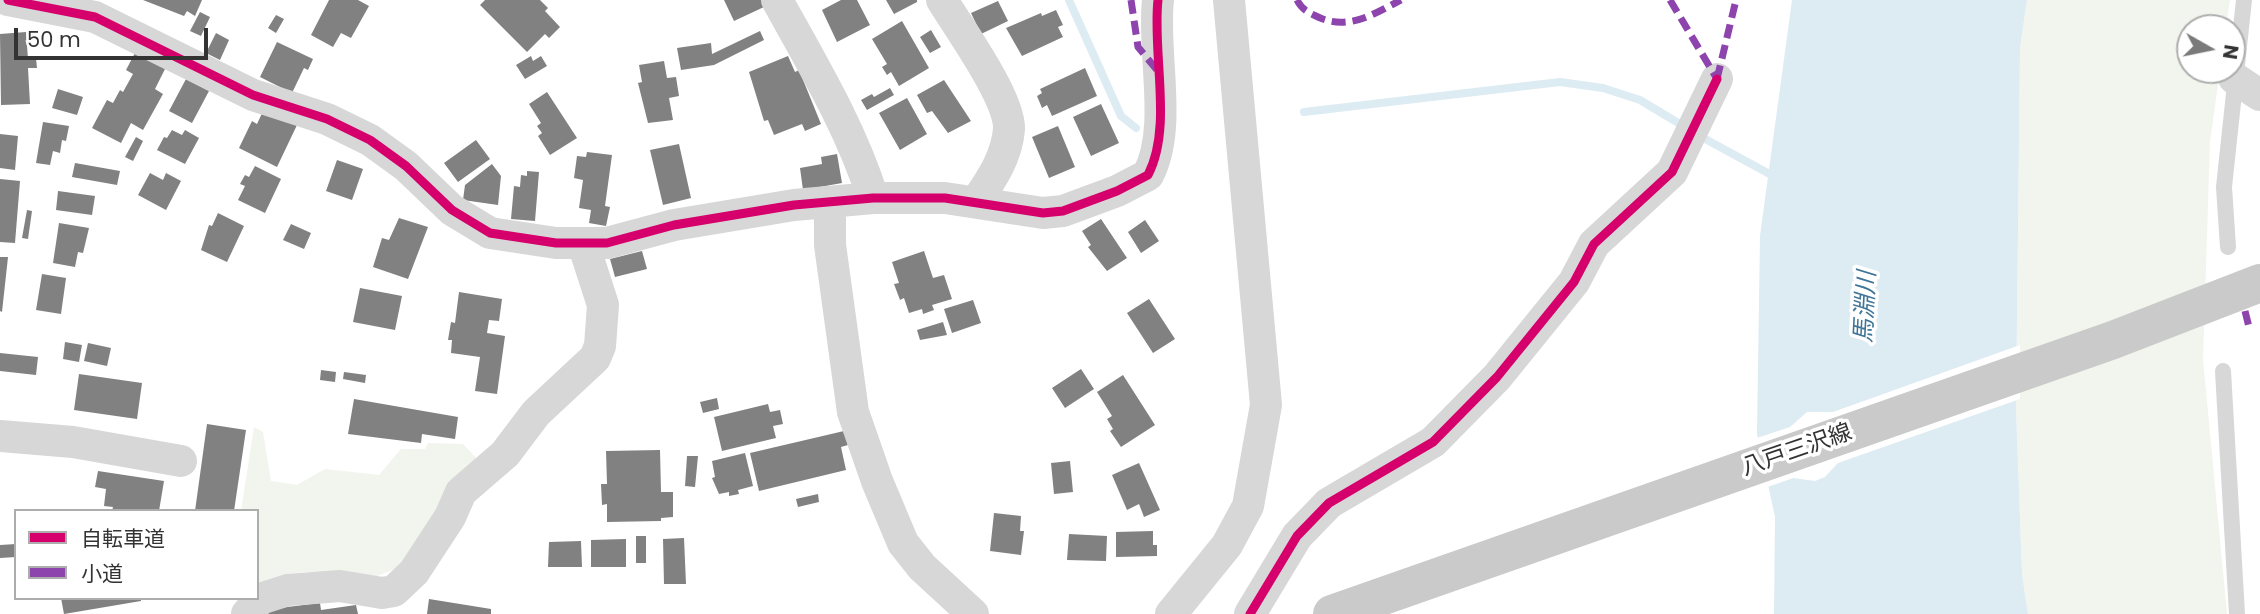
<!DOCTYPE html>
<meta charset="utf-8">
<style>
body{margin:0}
#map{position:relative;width:2260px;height:614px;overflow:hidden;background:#fff;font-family:Poppins,"Noto Sans JP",sans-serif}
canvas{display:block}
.legend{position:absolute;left:14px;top:509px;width:245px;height:91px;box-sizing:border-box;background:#fff;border:2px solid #adadad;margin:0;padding:9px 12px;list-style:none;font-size:21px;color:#333}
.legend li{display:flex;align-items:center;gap:14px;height:35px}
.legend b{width:35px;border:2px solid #adadad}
.north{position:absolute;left:2176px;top:14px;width:70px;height:70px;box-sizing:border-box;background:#fff;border:2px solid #adadad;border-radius:50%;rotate:99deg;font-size:19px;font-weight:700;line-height:28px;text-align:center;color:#333}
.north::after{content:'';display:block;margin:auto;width:24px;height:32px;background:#7a7a7a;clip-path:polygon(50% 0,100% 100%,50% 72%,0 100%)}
.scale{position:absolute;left:14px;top:28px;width:194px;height:32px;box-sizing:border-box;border:4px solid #333;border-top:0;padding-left:9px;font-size:21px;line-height:24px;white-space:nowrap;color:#333;-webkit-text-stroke:5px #fff;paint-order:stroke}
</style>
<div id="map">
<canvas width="2260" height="614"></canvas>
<ul class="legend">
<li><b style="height:9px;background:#d6006c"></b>自転車道</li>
<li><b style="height:9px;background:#8e44ad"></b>小道</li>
</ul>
<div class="north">N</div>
<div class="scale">50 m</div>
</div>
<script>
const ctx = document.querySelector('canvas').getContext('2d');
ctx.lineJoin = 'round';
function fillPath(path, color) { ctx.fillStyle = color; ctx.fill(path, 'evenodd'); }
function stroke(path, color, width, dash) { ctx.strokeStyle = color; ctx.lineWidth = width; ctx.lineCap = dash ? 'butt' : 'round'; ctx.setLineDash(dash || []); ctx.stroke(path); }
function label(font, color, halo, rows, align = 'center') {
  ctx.font = font + ' Poppins,"Noto Sans JP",sans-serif'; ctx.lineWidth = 7; ctx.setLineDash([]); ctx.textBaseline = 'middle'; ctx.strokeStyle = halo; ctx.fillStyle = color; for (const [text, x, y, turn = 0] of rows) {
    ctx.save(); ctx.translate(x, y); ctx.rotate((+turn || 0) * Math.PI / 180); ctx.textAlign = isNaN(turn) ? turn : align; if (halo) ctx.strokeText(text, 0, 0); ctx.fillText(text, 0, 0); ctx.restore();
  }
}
const green = new Path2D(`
 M2027,0H2230L2226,28H2190V70H2220L2210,142L2203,359L2227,614H2028L2022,574L2016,409L2020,48Z
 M254,427L263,432L271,481L297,485L325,469L379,475L401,449H425L428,443L463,444L480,462L404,565L370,579L305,572L288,574L257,584V511H241Z`);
const water = new Path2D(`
 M1792,0H2027L2020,48L2016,409L2022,574L2028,614H1774L1775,517L1757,434L1760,236Z`);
const pier = new Path2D(`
 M2020,345V399L1838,463L1825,477L1815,481L1793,478L1765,488L1754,439L1790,427L1807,412H1833Z`);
const stream = new Path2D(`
 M1069,0L1121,116L1136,128
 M1304,112L1560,82L1603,88L1640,100L1685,127
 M1696,134L1777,178`);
const building = new Path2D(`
 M143,0H202L195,16L187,11L184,16Z
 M329,0H358L369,6L351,38L341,33L333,47L311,35Z
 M485,0H540L548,8L545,11L560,27L549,38L545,34L527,52L480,5Z
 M724,0H761L764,7L734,21Z
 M841,0H857L870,25L837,42L822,10Z
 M886,0H917V2L894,14Z
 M998,1L1008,21L981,34L971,13Z
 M1056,10L1063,25L1058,27L1063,37L1022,56L1006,28L1041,13L1042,16Z
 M200,12L210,17L201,36L190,31Z
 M276,15L284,19L276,33L268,28Z
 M902,21L929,68L899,86L891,72L887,75L882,67L887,64L872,39Z
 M931,30L941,47L930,53L920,37Z
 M760,31L764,40L714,65L681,70L677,48L711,43L712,54Z
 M26,32L28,59L36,58L37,68H28L30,104L1,105L0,34Z
 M216,33L229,40L220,60L206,53Z
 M277,42L313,59L308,70L304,68L292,93L260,77Z
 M136,51L166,67L155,89L163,94L143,130L131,123L121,143L92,128L107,100L113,103L120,90L123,92L133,74L126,70Z
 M531,56L533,61L541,56L547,66L525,79L516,65Z
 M788,56L795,72L799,70L821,124L805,131L802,124L774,135L768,120L764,121L749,72Z
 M664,61L667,78L676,77L679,96L669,98L673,120L648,123L638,83L642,82L639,65Z
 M1085,68L1097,96L1052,116L1047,105L1042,108L1037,96L1042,93L1040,89Z
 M186,79L209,91L192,123L169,111Z
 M944,80L971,121L948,133L932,111L927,113L917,95Z
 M890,88L894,95L867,110L861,100L872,94L874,97Z
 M58,89L83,97L77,115L52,108Z
 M547,92L577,138L550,155L538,136L542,133L537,126L541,123L529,104Z
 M907,98L927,134L900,150L879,113Z
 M1101,104L1119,143L1091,156L1073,117Z
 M264,109L297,125L277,167L239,148L252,121L257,124Z
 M43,122L69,126L66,141L62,140L60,153L53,151L50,165L36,163Z
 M1058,126L1075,167L1049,178L1032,137Z
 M172,130L182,135L185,130L199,138L185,164L157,150L164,137L167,138Z
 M0,134L18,136L15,170L0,168Z
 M136,137L143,141L133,161L125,157Z
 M476,140L490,159L458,182L444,163Z
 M679,144L691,198L663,205L650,150Z
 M587,152L612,155L605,206L610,207L606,226L589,223L591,210L579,208L583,180L574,178L577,156L586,157Z
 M837,154L842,183L803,190L800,168L822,164L821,157Z
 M337,160L363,169L352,200L326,191Z
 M75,163L120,171L117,185L72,177Z
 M492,164L501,176L498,205L463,200L465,185Z
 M255,166L281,179L265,213L238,200L245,186L240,184L245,175L249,177Z
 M527,171L539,172L535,221L511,219L514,186L520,187L521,175L527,176Z
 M150,173L163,180L166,173L181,181L166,210L138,195Z
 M0,179L20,181L15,243L0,242Z
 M58,191L95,196L92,215L56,210Z
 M27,210L32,211L28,239L22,238Z
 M218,213L244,226L227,262L201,250L209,225L212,226Z
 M399,218L428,227L408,279L373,267L382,238L389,240Z
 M1101,219L1127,258L1107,271L1088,247L1091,245L1082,231Z
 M1145,220L1159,241L1141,253L1128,232Z
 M59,223L89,228L83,253L78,252L75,267L53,263Z
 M291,224L311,233L304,249L283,240Z
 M642,251L647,269L615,277L610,259Z
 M924,251L933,278L944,275L952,299L932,305L934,310L923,314L922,309L909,313L904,298L900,300L894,284L899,283L892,262Z
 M0,257H8L2,312L0,311Z
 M42,274L66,278L61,314L36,310Z
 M360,288L402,296L395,330L353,322Z
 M459,292L502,299L499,321L489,320L487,333L505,336L497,394L475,391L480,357L451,353L452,340H448L451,322L455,323Z
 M1149,299L1175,339L1153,353L1127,313Z
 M973,300L981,323L952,333L944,309Z
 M943,322L947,335L920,340L917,330Z
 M65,342L82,345L79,362L63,359Z
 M88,343L111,348L107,366L84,361Z
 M0,353L38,357L36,375L0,371Z
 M1081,369L1094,389L1065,408L1052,388Z
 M321,370L336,372L335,382L320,380Z
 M344,372L366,375L365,383L343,379Z
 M79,374L142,383L137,419L74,410Z
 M1123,375L1155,425L1121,447L1110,431L1113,429L1107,419L1112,416L1097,392Z
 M717,398L719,409L703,413L700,402Z
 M354,399L458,417L455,439L422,434L421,443L348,434Z
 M768,404L770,412L780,410L783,424L773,426L776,438L722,451L714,417Z
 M207,424L246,430L234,511H195Z
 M844,431L848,445L841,447L846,470L759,491L750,453Z
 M660,450L661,492H673V517L661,518V521L607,522V504L602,505L601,484H607L606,451Z
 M745,453L753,486L738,490L739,494L729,496V492L719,494L712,478L715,477L712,461Z
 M687,456H698L695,487L685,486Z
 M1070,461L1073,492L1054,494L1051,463Z
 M1139,463L1160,510L1144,517L1139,504L1127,510L1112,475Z
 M98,471L164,481L159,511H112L113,507L104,506L106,489L95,487Z
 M818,494L819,502L798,507L796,499Z
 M994,513L1021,516L1020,531H1024L1021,555L990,551Z
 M1153,531V545H1157V556L1116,557V532Z
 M1069,534L1107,536L1106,561L1067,560Z
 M636,536H646V563H636Z
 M684,538L686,584H664L663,539Z
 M626,539V567H591V540Z
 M581,541L582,567H548L549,542Z
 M16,544V557L0,558V545Z
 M61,598H141V601L64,614Z
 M429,599L491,609V614H427Z
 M320,603L321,610L356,605L358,614H264L263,610Z`);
const service = new Path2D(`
 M2228,247L2224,187L2244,0
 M2223,371L2237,614`);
const minor = new Path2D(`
 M8,0L95,17L253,95L327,119L370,140L406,166L452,210L490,233L556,243H607L674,225L794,205L873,198H945L1043,213L1063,211L1117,191L1148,175C1173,127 1152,54 1158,0
 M777,0C813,65 851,128 873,198
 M942,0C959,28 1010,98 1009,129C1007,157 991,180 976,202
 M2234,78L2260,95
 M830,205V245L853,412L877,481L903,543L922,567L973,614
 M0,436L73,442L181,461
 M247,614L260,599L288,590L340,586L382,593L394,591L414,572L450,517L461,492L505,454L536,413L595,358L600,346L603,305L583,243
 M1171,614L1227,545L1248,506L1266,405L1229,0
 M1250,614L1297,536L1329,503L1433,442L1497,377L1574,282L1594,244L1672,172L1717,79`);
const primary = new Path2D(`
 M1332,614L2113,340L2260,283`);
const quiet = new Path2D(`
 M1131,0L1138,47L1157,70
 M1297,0C1302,10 1308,12 1318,17C1348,31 1374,14 1401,0
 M1670,0L1717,79
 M1717,79L1736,0
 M2245,311L2250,331`);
const cycleway = new Path2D(`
 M8,0L95,17L253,95L327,119L370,140L406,166L452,210L490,233L556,243H607L674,225L794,205L873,198H945L1043,213L1063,211L1117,191L1148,175C1173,127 1152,54 1158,0
 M1250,614L1297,536L1329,503L1433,442L1497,377L1574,282L1594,244L1672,172L1717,79`);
const streetNames = [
 ["八戸三沢線",1797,451,-19]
];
const waterNames = [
 ["馬淵川",1867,307,-87]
];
fillPath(green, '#f1f5ed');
fillPath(water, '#ddebf3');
fillPath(pier, '#fff');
stroke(stream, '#ddebf3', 8);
fillPath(building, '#818181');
stroke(service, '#d7d7d7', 16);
stroke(minor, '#d7d7d7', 32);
stroke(primary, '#cacaca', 38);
stroke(quiet, '#8e44ad', 7, [14, 7]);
stroke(cycleway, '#d6006c', 9);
label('23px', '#333', '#fff', streetNames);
label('italic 24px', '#3f7597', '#fff', waterNames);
</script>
